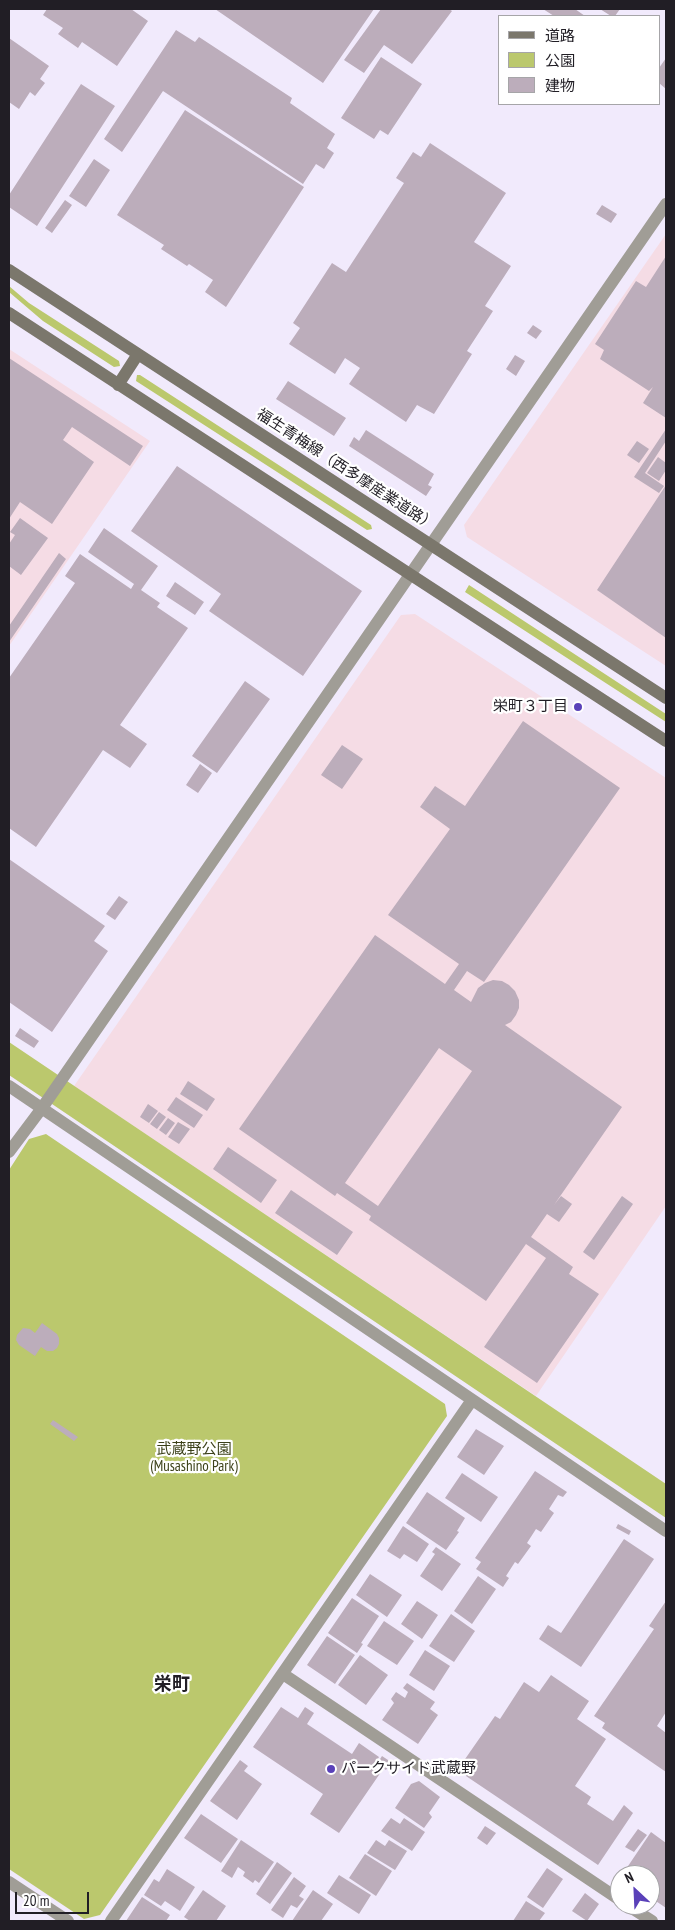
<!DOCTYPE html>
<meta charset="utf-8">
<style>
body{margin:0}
#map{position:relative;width:675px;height:1930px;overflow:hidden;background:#f1eafc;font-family:"PT Sans Narrow","Noto Sans JP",sans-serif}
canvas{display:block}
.frame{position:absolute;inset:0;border:10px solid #211e25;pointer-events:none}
.legend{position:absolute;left:498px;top:15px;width:162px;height:90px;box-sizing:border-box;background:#fff;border:1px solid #a6a5a8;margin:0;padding:6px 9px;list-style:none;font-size:15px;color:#211e25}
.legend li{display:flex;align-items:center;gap:10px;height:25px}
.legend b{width:25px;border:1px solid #a6a5a8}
.north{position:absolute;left:610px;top:1865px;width:50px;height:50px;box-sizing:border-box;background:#fff;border:1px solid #a6a5a8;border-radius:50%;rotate:335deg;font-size:14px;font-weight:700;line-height:20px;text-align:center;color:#211e25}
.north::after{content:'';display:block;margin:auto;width:18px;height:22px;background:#5a41b9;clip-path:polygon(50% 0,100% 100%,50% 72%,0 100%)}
.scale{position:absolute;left:15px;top:1892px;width:74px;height:22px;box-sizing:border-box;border:2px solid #211e25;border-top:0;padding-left:6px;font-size:15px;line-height:18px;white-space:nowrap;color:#211e25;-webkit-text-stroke:4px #fff;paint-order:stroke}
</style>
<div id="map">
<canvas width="675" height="1930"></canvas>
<div class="frame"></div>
<ul class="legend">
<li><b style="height:6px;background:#7b776c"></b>道路</li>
<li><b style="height:14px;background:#bbc86d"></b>公園</li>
<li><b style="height:14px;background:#bcadbb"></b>建物</li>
</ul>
<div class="north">N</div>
<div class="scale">20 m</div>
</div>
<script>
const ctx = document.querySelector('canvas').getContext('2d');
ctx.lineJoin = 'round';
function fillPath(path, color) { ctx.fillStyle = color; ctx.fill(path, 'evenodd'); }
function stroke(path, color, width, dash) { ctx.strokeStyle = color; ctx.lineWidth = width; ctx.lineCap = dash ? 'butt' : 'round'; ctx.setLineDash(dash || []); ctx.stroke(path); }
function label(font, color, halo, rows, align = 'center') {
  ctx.font = font + ' "PT Sans Narrow","Noto Sans JP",sans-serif'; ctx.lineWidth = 4.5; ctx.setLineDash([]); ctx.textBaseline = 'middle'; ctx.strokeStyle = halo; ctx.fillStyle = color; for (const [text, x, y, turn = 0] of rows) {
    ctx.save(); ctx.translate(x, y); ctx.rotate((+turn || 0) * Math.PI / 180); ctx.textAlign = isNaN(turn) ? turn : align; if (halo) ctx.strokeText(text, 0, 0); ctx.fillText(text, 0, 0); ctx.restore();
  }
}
const industrial = new Path2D(`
 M666,234V666L467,537L464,525Z
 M9,349L150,441L9,646Z
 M415,614L666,778V1206L536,1396L74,1086L401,615Z`);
const green = new Path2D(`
 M9,286L29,303L119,361L120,366L114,367L43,321L9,292Z
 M137,375H140L371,525L372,529L367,530L136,381Z
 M469,585L666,714V722L465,592Z
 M9,1042L666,1484V1518L9,1075Z
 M46,1134L445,1404L447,1416L100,1915L84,1919L9,1869V1170L29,1139Z`);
const building = new Path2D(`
 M47,9H131L148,21L117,66L82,42L78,48L58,34L63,28L43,15Z
 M215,9H374L323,83Z
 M381,9H449L452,11L412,64L384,45L364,73L344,60Z
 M543,9H575L585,16H554Z
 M600,9H620L615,16H611Z
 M176,30L195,42L199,37L292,98L290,103L335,134L327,148L334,153L324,169L316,164L303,184L163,91L122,152L104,139Z
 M9,38L49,66L40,79L45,83L35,96L30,92L19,109L9,102Z
 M381,57L422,84L388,135L380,130L374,139L341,118Z
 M666,58V89L659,83V68Z
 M81,84L115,106L37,226L9,207V195Z
 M185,110L304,187L226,307L205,292L213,280L189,264L187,266L161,249L164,245L117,215Z
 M430,143L506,193L474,242L511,266L485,306L493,311L467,351L472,354L434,414L417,405L406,422L349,384L360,368L345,358L335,374L289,344L300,328L293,323L332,263L346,272L404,183L396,178L413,152L421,157Z
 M94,159L110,170L86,207L69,196Z
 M65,200L72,205L52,233L45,228Z
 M602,205L617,214L611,223L596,214Z
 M666,256V418L643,403L653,387L649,391L600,359L604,350L595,344L636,281L646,287Z
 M533,325L542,331L536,339L527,333Z
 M515,355L525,361L516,376L506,369Z
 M9,358L143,446L130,466L72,427L63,440L94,462L52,524L20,502L9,519Z
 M288,381L346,418L334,436L276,399Z
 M666,429V441L645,473L664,486L659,493L634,477Z
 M366,430L434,474L428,485L432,487L426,496L349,446L354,437L359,441Z
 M637,441L649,449L639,463L627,455Z
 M658,457L666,463V470L659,481L647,473Z
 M177,466L362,591L303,676L209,611L221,594L131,531Z
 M666,485V638L597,590Z
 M20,518L48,538L21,575L9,566V544L15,535L10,532Z
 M104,528L158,566L141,590L160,603L157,607L188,628L120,725L147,744L130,768L103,750L36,847L9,828V678L75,583L65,576L80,554L131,589L134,584L88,552Z
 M59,553L66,559L9,642V626Z
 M175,582L204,602L195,615L166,596Z
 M245,681L270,699L217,773L192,756Z
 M523,721L620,788L484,982L467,971L454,990L471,1002L478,988L485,983L493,980L502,981L509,985L515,991L519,1000V1008L516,1015L511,1022L505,1025L622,1107L554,1205L561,1196L572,1204L559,1222L547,1214L531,1237L573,1267L569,1274L599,1294L537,1383L484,1347L546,1258L526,1244L486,1301L369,1220L371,1216L337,1193L335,1196L239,1129L375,935L445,984L459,964L388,915L450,829L420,807L435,786L465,806ZM439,1048L472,1071L378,1206L345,1183Z
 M342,745L363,759L342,789L321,775Z
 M200,764L212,773L198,793L186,785Z
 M9,859L105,926L94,941L108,951L52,1032L9,1002Z
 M119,896L128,902L115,920L106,914Z
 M20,1028L39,1041L34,1048L15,1036Z
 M188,1081L215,1099L207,1111L180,1094Z
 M176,1097L203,1115L194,1128L167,1110Z
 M148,1104L158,1111L149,1123L140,1117Z
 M159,1112L166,1117L157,1129L150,1124Z
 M168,1118L175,1123L166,1135L159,1130Z
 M178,1122L190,1129L179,1144L168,1137Z
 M228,1147L277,1180L261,1203L213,1169Z
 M291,1190L353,1232L337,1255L275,1213Z
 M622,1196L633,1204L594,1260L583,1252Z
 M42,1323L57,1334L59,1338V1344L57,1348L53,1351H47L41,1347L35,1356L19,1345L16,1340L17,1335L23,1328L30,1329L35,1333Z
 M53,1420L78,1437L74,1441L50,1424Z
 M476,1429L504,1446L484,1475L457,1457Z
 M535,1471L567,1492L563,1497L558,1495L549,1509L554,1513L541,1532L536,1529L527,1543L531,1546L518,1564L515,1562L506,1576L509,1578L503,1587L476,1569L481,1562L475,1558Z
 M462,1473L498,1497L481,1522L445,1498Z
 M427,1492L465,1518L457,1531L459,1532L446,1550L406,1523Z
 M618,1524L631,1531L629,1535L616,1528Z
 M403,1526L429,1544L417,1562L404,1554L400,1559L387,1551Z
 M624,1539L654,1559L581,1667L539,1639L548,1625L561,1633Z
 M436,1547L461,1564L442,1591L420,1576L435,1554L432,1552Z
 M370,1574L402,1595L387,1617L356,1595Z
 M478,1576L496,1589L472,1624L454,1611Z
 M352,1598L379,1616L361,1643L363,1644L357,1653L328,1633Z
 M417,1601L438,1615L422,1639L401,1624Z
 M666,1601V1712L657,1726L666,1733V1772L602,1728L605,1723L594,1716L654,1629L649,1626Z
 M451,1614L475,1631L454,1662L429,1646Z
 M384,1621L414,1641L397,1665L367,1646Z
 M327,1636L355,1655L335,1684L307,1665Z
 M425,1650L450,1666L434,1691L409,1675Z
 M360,1655L388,1675L366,1705L338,1685Z
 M551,1675L589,1701L577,1719L606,1739L575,1786L591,1797L587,1804L613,1821L624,1805L633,1813L598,1865L466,1776L470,1768L463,1762L495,1716L500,1719L524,1682L539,1692Z
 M407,1683L435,1702L430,1709L438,1715L418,1744L382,1720L394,1703L391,1699L396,1692L405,1698L408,1692L403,1688Z
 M281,1707L298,1718L305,1707L314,1713L307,1724L352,1754L359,1743L379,1757L373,1767L381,1772L339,1833L310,1814L323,1794L253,1747Z
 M382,1756L391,1762L386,1770L377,1764Z
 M240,1760L248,1766L244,1771L262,1784L237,1820L210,1801Z
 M419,1781L440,1797L429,1813L432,1817L424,1828L395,1808L411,1784Z
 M201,1814L238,1839L221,1863L184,1838Z
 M391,1818L400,1824L404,1818L425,1832L412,1851L381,1831Z
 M485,1826L496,1833L487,1845L477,1838Z
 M638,1829L647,1835L634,1852L625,1847Z
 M651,1832L666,1843V1908L650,1897V1875H622Z
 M241,1840L274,1862L259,1883L255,1880L253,1883L243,1876L245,1872L238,1867L232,1878L221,1871Z
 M376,1840L385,1846L389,1840L407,1851L395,1870L367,1853Z
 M365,1854L392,1871L376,1896L349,1878Z
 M277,1862L292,1873L270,1904L256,1894Z
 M547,1868L563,1879L543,1908L527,1897Z
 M167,1869L195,1887L180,1911L165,1901L161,1906L144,1895L154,1879L159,1882Z
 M339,1875L371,1895L359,1914L327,1893Z
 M294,1877L306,1886L299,1896L304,1899L297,1908L291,1905L283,1918L271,1910Z
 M203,1890L226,1906L216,1921H190L184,1917Z
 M313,1890L333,1904L321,1921H292Z
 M585,1893L599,1904L587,1921L572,1911Z
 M142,1897L170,1915L166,1921H126Z
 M526,1901L545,1913L539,1921H513Z`);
const minor = new Path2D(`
 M9,1086L666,1531
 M9,1152L42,1108L666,204
 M283,1674L620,1900
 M9,1882L68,1921
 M627,1905L652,1921
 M111,1921L472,1400`);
const secondary = new Path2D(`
 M9,270L666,698
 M9,313L666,741
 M118,385L138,354`);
const markers = [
 [578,707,5,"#5a41b9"],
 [331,1769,5,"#5a41b9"]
];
const streetNames = [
 ["福生青梅線（西多摩産業道路）",346,470,33]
];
const poiNames = [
 ["栄町３丁目",568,707],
 ["パークサイド武蔵野",341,1769,"left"]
];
const parkNames = [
 ["武蔵野公園",194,1450],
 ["(Musashino Park)",194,1467]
];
const quarterNames = [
 ["栄町",172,1685]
];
fillPath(industrial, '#f5dce5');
fillPath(green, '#bbc86d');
fillPath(building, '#bcadbb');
stroke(minor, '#a09d96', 12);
stroke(secondary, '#7b776c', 12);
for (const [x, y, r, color] of markers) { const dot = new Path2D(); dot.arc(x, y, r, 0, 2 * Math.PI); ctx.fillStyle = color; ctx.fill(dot); stroke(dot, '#fff', 2); }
label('15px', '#211e25', '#fff', streetNames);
label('15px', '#211e25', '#fff', poiNames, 'right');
label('15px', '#3c411a', '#fff', parkNames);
label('bold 18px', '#211e25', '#fff', quarterNames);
</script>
